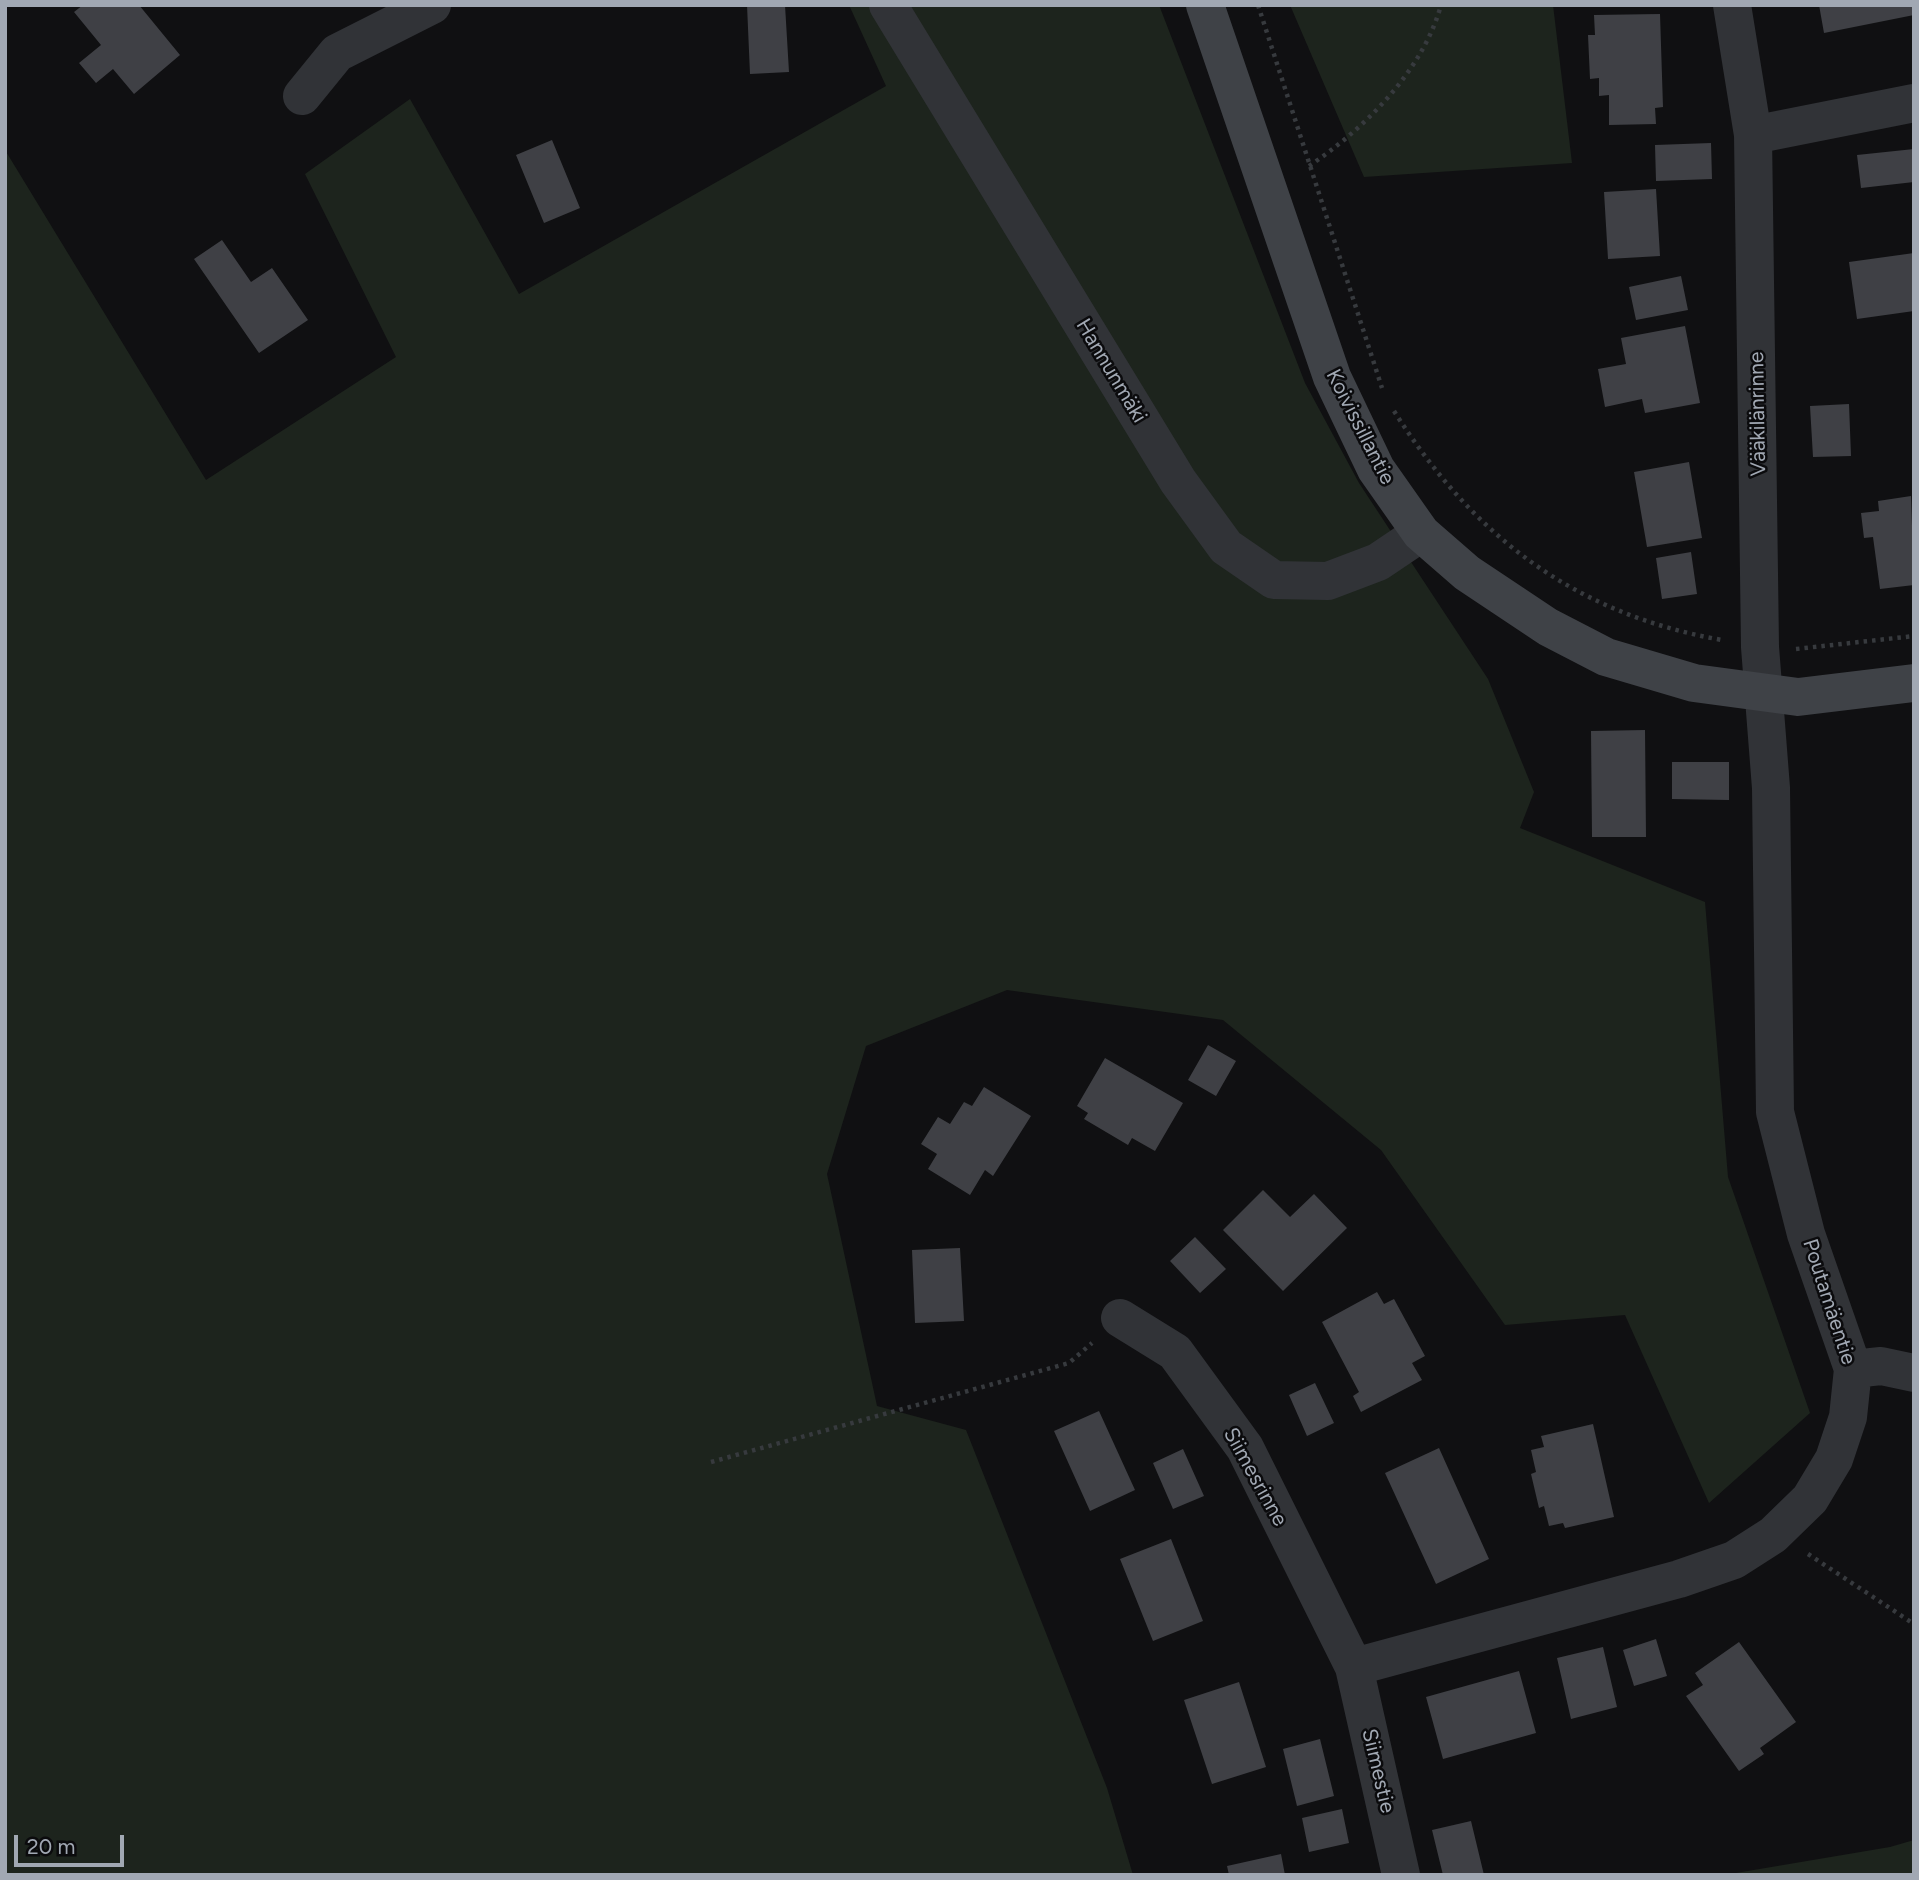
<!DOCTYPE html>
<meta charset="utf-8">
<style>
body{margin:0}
#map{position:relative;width:1919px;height:1880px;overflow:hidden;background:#101012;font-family:Figtree,sans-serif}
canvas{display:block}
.frame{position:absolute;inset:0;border:7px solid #a1a8b3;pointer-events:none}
.scale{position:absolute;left:14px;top:1835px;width:110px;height:32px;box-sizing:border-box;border:4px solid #a1a8b3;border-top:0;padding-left:9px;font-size:21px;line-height:24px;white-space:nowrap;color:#a1a8b3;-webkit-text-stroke:5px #0b0b0d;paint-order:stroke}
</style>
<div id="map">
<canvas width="1919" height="1880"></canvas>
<div class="frame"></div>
<div class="scale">20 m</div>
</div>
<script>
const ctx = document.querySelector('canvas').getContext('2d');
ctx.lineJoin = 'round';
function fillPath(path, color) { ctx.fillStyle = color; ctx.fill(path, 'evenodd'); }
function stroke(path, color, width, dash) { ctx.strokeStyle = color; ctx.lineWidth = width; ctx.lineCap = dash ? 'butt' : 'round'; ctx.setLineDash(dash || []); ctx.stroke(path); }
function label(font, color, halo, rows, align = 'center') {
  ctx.font = font + ' Figtree,sans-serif'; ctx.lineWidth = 5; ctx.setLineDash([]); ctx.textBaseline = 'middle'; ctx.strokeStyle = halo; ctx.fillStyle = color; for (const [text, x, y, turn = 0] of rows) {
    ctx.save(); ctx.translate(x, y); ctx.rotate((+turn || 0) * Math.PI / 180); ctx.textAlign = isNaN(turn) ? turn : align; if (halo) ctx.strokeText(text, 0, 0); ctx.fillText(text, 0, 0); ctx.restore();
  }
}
const green = new Path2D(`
 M849,5H1159L1305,383L1359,483L1488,679L1534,792L1520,828L1705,902L1728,1177L1810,1413L1709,1503L1625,1315L1505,1325L1381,1150L1223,1020L1007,990L866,1046L827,1174L877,1406L966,1430L1107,1788L1133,1875H5V150L206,480L396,357L305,174L410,99L519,294L886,86Z
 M1290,5H1553L1572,163L1364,177Z
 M1914,1840V1875H1724L1890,1847Z`);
const building = new Path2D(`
 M83,5H139L180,55L134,94L113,69L96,83L79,63L101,45L74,12Z
 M747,5H785L789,72L750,74Z
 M1819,5H1914V15L1824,33Z
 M1660,14L1663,107L1655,108L1656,124L1609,125V95L1599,96V78L1590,79L1588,35H1595L1594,15Z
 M552,140L580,208L544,223L516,155Z
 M1711,143L1712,179L1656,181L1655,145Z
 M1914,149V182L1861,188L1857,155Z
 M1656,189L1660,256L1608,259L1604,192Z
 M222,240L251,282L272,268L308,320L259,353L194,259Z
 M1914,253V311L1857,319L1849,262Z
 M1681,276L1688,310L1636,320L1629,287Z
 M1685,326L1700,403L1645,413L1642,399L1605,407L1598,369L1626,364L1621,338Z
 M1849,404L1851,456L1813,457L1810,406Z
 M1689,462L1702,538L1647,547L1634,472Z
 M1911,496L1914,585L1880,589L1873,537L1864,538L1861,513L1879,511L1878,501Z
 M1691,552L1697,594L1662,599L1656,558Z
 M1645,730L1646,837H1592L1591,731Z
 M1672,762H1729V800L1672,799Z
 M1208,1045L1236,1061L1216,1096L1188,1080Z
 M1105,1058L1183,1103L1155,1151L1132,1138L1128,1145L1084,1119L1088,1113L1077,1106Z
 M984,1087L1031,1116L993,1176L985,1170L970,1195L928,1169L937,1154L921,1144L938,1117L950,1124L964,1102L972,1106Z
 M1263,1190L1290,1217L1314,1194L1347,1228L1283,1291L1223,1230Z
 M1195,1237L1226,1269L1200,1293L1170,1261Z
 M960,1248L964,1321L915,1323L912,1250Z
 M1377,1292L1384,1304L1394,1299L1425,1356L1412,1363L1422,1380L1361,1412L1353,1396L1359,1392L1322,1322Z
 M1315,1383L1334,1423L1307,1436L1289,1395Z
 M1099,1411L1135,1490L1090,1511L1054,1431Z
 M1593,1424L1614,1517L1565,1528L1563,1523L1549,1526L1544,1506L1539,1508L1531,1474L1536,1472L1531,1450L1544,1447L1541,1436Z
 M1439,1448L1489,1559L1436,1584L1385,1473Z
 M1183,1449L1204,1496L1173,1509L1153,1463Z
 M1171,1539L1203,1621L1153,1641L1120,1559Z
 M1656,1639L1667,1676L1634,1686L1623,1650Z
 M1739,1642L1796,1722L1760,1748L1764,1754L1739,1771L1686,1696L1703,1685L1695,1673Z
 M1603,1647L1617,1707L1571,1719L1557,1658Z
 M1519,1671L1536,1733L1443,1759L1426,1697Z
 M1239,1682L1266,1767L1212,1784L1184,1700Z
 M1320,1739L1334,1796L1297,1806L1283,1749Z
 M1342,1809L1349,1843L1309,1852L1302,1818Z
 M1471,1821L1484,1875H1443L1432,1830Z
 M1281,1854L1285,1875H1229L1227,1866Z`);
const path = new Path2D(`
 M1258,5L1382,388
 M1309,166C1364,129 1423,71 1441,5
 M1394,411C1473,536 1574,614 1722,640
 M1796,649L1914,636
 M711,1462L1069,1363L1092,1343
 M1808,1554L1914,1624`);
const street = new Path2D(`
 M888,5L1178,481L1226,547L1274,580L1328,581L1378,562L1421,533
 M302,96L337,53L432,5
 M1753,135L1914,103
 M1120,1318L1175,1352L1245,1448L1354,1667L1401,1875
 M1853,1369L1881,1366L1914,1373
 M1354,1667L1679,1579L1734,1560L1773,1535L1810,1499L1834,1459L1848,1417L1853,1369L1806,1234L1775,1112L1771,788L1760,647L1753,135L1732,5`);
const secondary = new Path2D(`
 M1205,5L1332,377L1376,469L1421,533L1467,573L1548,627L1606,657L1694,683L1798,697L1914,683`);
const streetNames = [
 ["Hannunmäki",1111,371,59],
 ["Vääkilänrinne",1758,414,-91],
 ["Koivissillantie",1360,427,63],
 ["Poutamäentie",1829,1302,72],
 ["Siimesrinne",1255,1477,61],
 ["Siimestie",1378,1771,77]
];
fillPath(green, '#1d241d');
fillPath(building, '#3f4045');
stroke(path, '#373a3e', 4.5, [3.5, 5]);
stroke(street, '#313337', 38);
stroke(secondary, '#3f4247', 38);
label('21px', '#a1a8b3', '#0b0b0d', streetNames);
</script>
